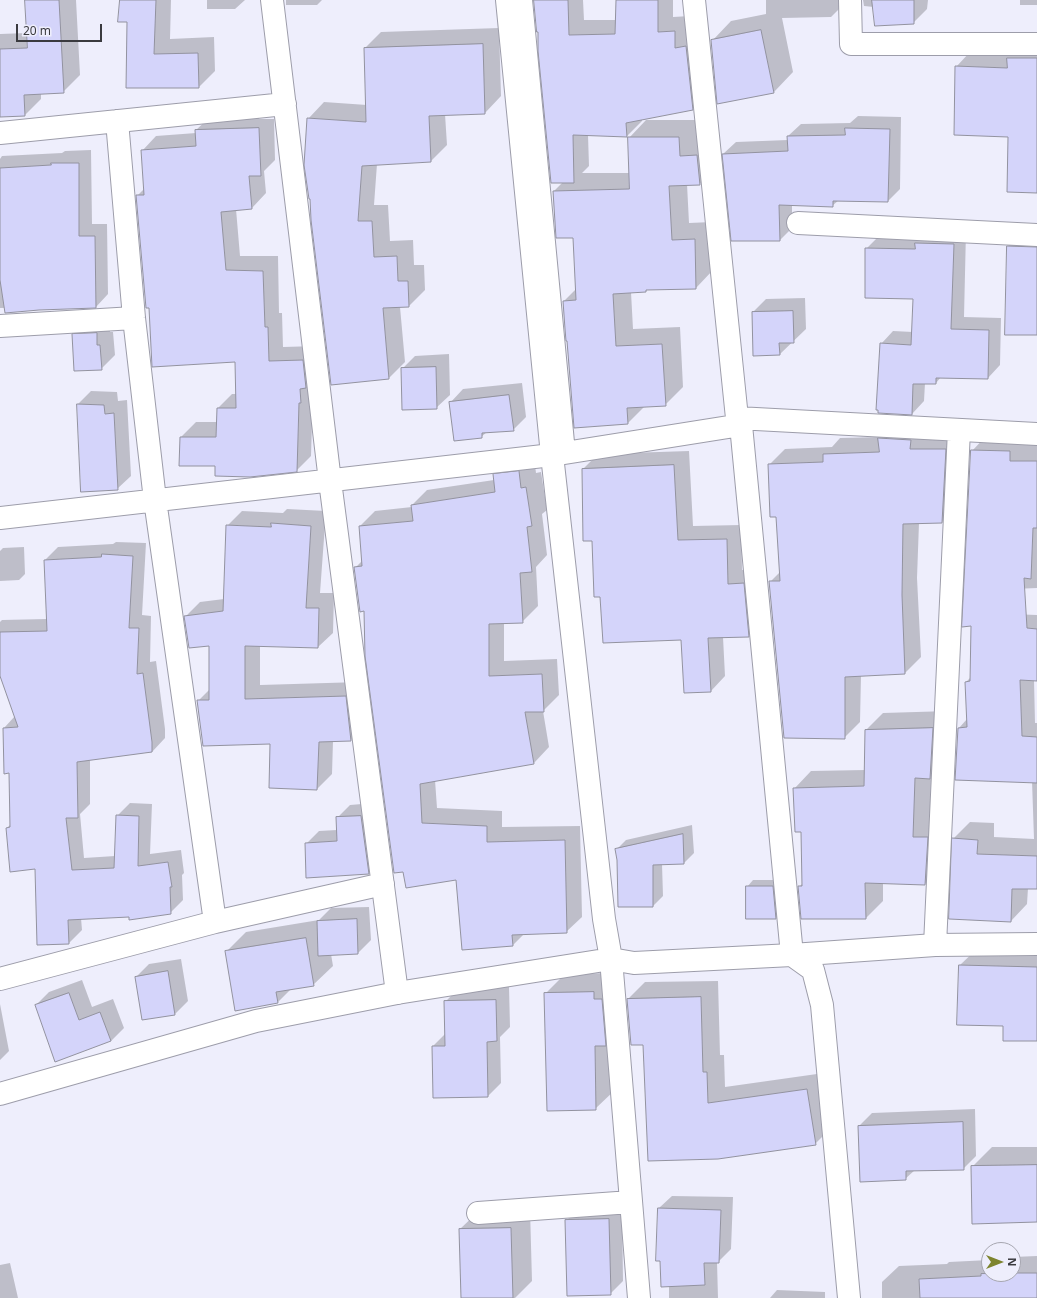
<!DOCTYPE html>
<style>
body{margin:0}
#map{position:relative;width:1037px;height:1298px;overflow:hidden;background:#eeeefc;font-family:"Noto Sans",sans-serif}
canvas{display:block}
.north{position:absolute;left:981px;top:1242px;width:40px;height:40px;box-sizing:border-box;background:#eeeefc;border:1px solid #a6a6b0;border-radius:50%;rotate:90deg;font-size:11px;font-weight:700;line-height:16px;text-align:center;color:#3a3a3f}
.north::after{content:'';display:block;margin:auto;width:14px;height:18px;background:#7d842f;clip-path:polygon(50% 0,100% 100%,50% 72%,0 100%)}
.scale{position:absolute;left:16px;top:24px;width:86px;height:18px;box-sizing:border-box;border:2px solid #3a3a3f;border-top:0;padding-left:5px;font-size:12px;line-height:14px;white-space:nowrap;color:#3a3a3f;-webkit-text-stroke:3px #eeeefc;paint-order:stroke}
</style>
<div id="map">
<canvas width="1037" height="1298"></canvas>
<div class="north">N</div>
<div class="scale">20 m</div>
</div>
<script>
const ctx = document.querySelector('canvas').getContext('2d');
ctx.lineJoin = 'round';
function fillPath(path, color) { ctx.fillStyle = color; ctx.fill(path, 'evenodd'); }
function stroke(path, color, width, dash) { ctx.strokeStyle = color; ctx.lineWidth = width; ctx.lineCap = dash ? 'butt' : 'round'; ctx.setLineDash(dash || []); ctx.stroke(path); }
const shadow = new Path2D(`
 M26,0H76L80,75L63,92L41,93V99L25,115L0,116V34L27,33Z
 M121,0H171L170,39L214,37L215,71L198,88H127L128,21Z
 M207,0H245L235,9H207Z
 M286,0H322L317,5H286Z
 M535,0H583L584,20H616L617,0H673V17L690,16L708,93L692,109L642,119V121L627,136L588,135L589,166L582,173H630L629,138L646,120H696L697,139L715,138L718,166L700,184H687L689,223L712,222L713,270L696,288L647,289L646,291L631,292L633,329L680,327L683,387L665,405L645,406L628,423L564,301L576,289L574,237L554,191L563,182Z
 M766,0H845V3L831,17L782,18L793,72L774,92L712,41L731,21L766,14Z
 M863,0H928L927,9L913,23L874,7L864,6Z
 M1020,0H1037V5H1020Z
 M499,28L501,96L485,113L445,114L447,145L431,161L377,164L374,205H388L390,241L413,240L414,265H424L425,290L409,306L400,307L405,362L389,378L308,119L324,102L367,105L365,48L381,32Z
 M1037,44V192L1009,136L956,67L970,52Z
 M259,114V119H274L275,160L264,171L266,193L252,208L236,209L240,256H278L279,313H282L283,347L317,346L313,390L311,456L296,471L216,465L181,437L196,422H217L218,408L232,394H237L236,361L150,306L137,196L145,188L142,151L156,136L196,133V130L211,116Z
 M858,116L901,117L900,189L888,201L839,200L832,206L792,205V228L780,240L723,154L736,142L788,140V136L801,124L850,123Z
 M91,150L92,224H107L108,294L96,307L0,308V159L2,156L62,153L65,151Z
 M1027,227L1037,228V334L1008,246Z
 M966,231L964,317L1001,318L1000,365L988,378L941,377L936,383H925L924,401L912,414L881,344L893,331L913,332L914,298L866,249L879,236Z
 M805,298L806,329L779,355L753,312L766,299Z
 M110,320V332H113L115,355L101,369L73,335L86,322Z
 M449,354L450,395L436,408L402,369L415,356Z
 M522,383L526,417L513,430L487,432L481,437L450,403L463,389Z
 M91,391L117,392L118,401L127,400L131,476L117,489L78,404Z
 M896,422L961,434L958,506L942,522L919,523L917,578L921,657L905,673L861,675L860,722L844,738L770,582L781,571L777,516L769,465L785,449L832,447L840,438L881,437Z
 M988,434L1037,444V588L965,591L972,451Z
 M689,451L693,526L741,525L742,570L758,569L763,621L748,636L723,637L725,676L711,691L682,639L601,596L583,469L598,454Z
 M534,457L536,473L541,472L547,510L542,514L547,555L536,567L538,606L522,622H504V661L557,659L559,695L543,711L549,747L534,763L435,780L437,808L502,811V827L580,826L582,917L566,932L524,934L513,945L457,879L407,887L365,610L355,568L363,560L360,526L375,511L412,507V505L427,490L494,480V475L509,459Z
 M287,509L326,511L320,593H334L333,633L318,647L260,646V685L360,682L366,726L351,740L333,741L332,774L317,789L270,787L271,743L198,701L210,689V645L185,617L200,602L224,599L227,526L242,511L283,513Z
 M116,542L146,543L142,615L151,616L150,662L156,661L165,729V738L152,752L90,759V804L80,814L84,858L115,856L117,816L130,803L152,804L150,854L181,850L184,873L182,875L183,900L170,913L81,918L82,930L69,943L36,868L7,828L11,824L10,772L4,728L15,716L0,673V622L2,620L47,619L45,560L58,547L113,544Z
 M24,547L25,574L19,580L0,581V551L3,548Z
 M985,613L1037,615V680H1034L1035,723H1037V888H1028L1027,904L1011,921L953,839L970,822L994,823V837L1034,839L1032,781L959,728L967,719L966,682L971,677Z
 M949,711L947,761L931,777L930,820H944L942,867L925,884L883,883V901L866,918L799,887L803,883L802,831L794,789L811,771L865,770L866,730L883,713Z
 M374,803L382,860L368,873L306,844L319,831L337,830V818L350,805Z
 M692,825L694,853L684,863L662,864L663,896L653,906L618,860L616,850L626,840Z
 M753,880H779L782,912L776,918L747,887Z
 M369,907L371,940L358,953L331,954L333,966L313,985L291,989L278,1002L226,952L246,932L319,920L331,908Z
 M980,946L1037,947V1040L1004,1025L958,1024L960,965Z
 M181,959L188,1001L175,1014L136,977L149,964Z
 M613,973L615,1090L595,1109L545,994L565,974Z
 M82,980L92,1007L113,999L124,1028L111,1041L36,1005L49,992Z
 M718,981L720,1055H724L725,1087L824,1073L832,1127L815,1144L718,1158L644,1044L628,999L645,982Z
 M509,987L510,1027L500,1037L501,1083L488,1096L433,1046L445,1034V1002L458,989Z
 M0,1004L9,1051L0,1060Z
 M975,1109L976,1156L963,1169L915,1170L905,1179L859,1126L872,1113Z
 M992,1147H1037V1221L972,1167Z
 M672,1196L733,1197L731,1249L718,1262H717L718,1298H669V1286L659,1208Z
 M622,1207L623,1281L610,1294L566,1221L579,1208Z
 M530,1209L532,1281L515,1298H462L460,1229L480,1210Z
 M1037,1256V1298H882V1282L899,1266L947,1264L949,1262L989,1260V1274H1013V1257Z
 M10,1263L18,1298H0V1265Z
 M777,1290L825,1292V1298H770Z`);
const building = new Path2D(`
 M25,0H59L64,93L24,95L25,116L0,117V49L27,48Z
 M120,0H156L154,54L198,53L199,88H126L127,22H118Z
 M534,0H568L569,35L615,34L616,0H658V32L675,31V48L686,46L693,110L626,123L627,137L573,135L574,183H551L538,51V32H537Z
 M872,0H914V24L875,26Z
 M761,30L774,93L717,104L711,40Z
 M483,44L485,114L429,116L431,162L362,166L358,221H372L374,257L397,256L398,281H408L409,307L383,308L389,379L331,385L311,220L310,199H309L304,165L307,118L366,122L364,48Z
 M1007,58H1037V193L1007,192L1008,137L954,135L955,66L1007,68Z
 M259,128L261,176H249L252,209L221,212L226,270L263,271L265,327H268L269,361L303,360L306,388L300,389L301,403H299L297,472L250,477L215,476V466H179L180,437H216L217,408H236L235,362L152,367L149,308H146L136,195H144L141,150L196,146L195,130Z
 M845,128L890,129L888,202L833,201V207L779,205L780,241H731L722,154L788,151L787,136L845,135Z
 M628,137H679L680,156L697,155L700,185L669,186L672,240L695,239L696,289L646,290V292L613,294L616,346L662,344L666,406L627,408L628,424L574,428L567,341H566L565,329L563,301L576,300L573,238H556L553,191L629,189Z
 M51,163H79V236H95L96,308L39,310L5,313L0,280V168L51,165Z
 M915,243L954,244L951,329L989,330L988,379L936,378V384H913L912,415L878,413V410H876L880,343L911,345L913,299L865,298V248L915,249Z
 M1007,246L1037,247V335H1005Z
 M793,311L794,343H779L780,355L753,356L752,312Z
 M97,333V345H100L102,370L74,371L72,334Z
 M436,367L437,409L402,410L401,368Z
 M509,395L514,431L482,433V438L454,441L449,402Z
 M77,404L104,405L105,414L114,413L118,490L81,492Z
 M878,438L911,440L910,449H946L942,523L903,524L902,595L905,674L845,677V739L784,738L769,581H780L776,517H770L768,464L823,462V454L879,452Z
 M971,450L1010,451V461H1037V528H1033L1031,579L1024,578L1027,628L1037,629V681L1020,680L1022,736L1037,737V783L955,780L958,728L967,727L965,682L970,681L971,626L962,627Z
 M674,465L678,540L727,539L728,584L744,583L749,637L708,638L711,692L684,693L681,640L603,643L600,597H594L592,541H583L582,469Z
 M519,471L521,488L526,487L532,526L527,527L532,572L520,573L523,623L489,624V676L542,674L544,712H525L534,764L420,784L422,823L487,826V842L565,840L567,933L512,935L513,946L462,950L456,880L406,888L403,872L394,873L365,656L364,611L360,612L354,567L362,566L359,526L413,521L411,505L495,492L493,474Z
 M271,523L311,526L306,608H319L318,648L245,646V699L346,696L351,741L319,742L317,790L269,788L270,744L203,746L197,700H209V646L189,648L184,616L223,611L226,525L271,527Z
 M102,554L133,556L129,628H139L137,674L143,673L152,742V752L77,762L78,818H66L72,870L114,868L116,815L139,816L138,866L168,862L172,887H170L171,914L129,920V917L68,920L69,944L37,945L35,869L10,872L6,828L10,827L9,773L4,774L3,728L18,727L0,676V632L47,631L44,560L101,557Z
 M933,728L930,779L915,778L913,837H928L925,885L865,883L866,919H801L798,886H802L801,832H795L793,788L864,786L865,730Z
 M361,816L369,874L306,878L305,843L337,841L336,817Z
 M683,834L684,864L653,865V907H618L617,860L615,849Z
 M952,838L978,840L977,854L1037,856V889H1012L1011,922L949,919Z
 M746,886H773L776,919H746Z
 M357,919L358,954L318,956L317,921Z
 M306,938L314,986L276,992L278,1003L235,1011L225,951Z
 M959,965L1037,967V1041H1003V1026L957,1025Z
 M168,971L175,1015L142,1020L135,977Z
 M594,992V999H602L606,1046H595L596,1110L547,1111L544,993Z
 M69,993L79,1020L100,1012L111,1041L55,1062L35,1005Z
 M701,997L703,1072H707L708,1103L807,1089L816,1145L718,1159L648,1161L643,1045H631L627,999Z
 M496,1000L497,1041L487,1042L488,1097L433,1098L432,1046H445L444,1001Z
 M963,1122L964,1170L906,1171V1180L860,1182L858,1126Z
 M1037,1165V1222L972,1224L971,1166Z
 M658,1208L721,1210L719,1263H704L705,1285L661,1287L660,1261H656Z
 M609,1219L611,1295L567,1296L565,1220Z
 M511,1228L513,1298H461L459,1229Z
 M1013,1273H1037V1298H920L919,1279L981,1276V1274Z`);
const street = new Path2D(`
 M272,0L330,481L397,993
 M521,0L564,453
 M850,0L851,44H1037
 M117,121L134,318L155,500L215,922
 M0,133L285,104
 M798,223L1037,235
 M0,326L134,318
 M737,418L1037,434
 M741,425L792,955L935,945L1037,944
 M0,518L552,455L741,425L737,418L694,0
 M935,945L959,430
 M611,959L639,1298
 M0,979L215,922L383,884
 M478,1213L631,1202`);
const secondary = new Path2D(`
 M507,0L552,455L604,919L611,959L634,963L792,955L813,970L822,1005L849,1298
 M0,1094L256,1021L397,993L611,959`);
fillPath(shadow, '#0003');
fillPath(building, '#d4d4fa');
stroke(building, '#92929f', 1);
stroke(street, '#9d9daa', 24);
stroke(secondary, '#9d9daa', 24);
stroke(street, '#fff', 22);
stroke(secondary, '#fff', 22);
</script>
